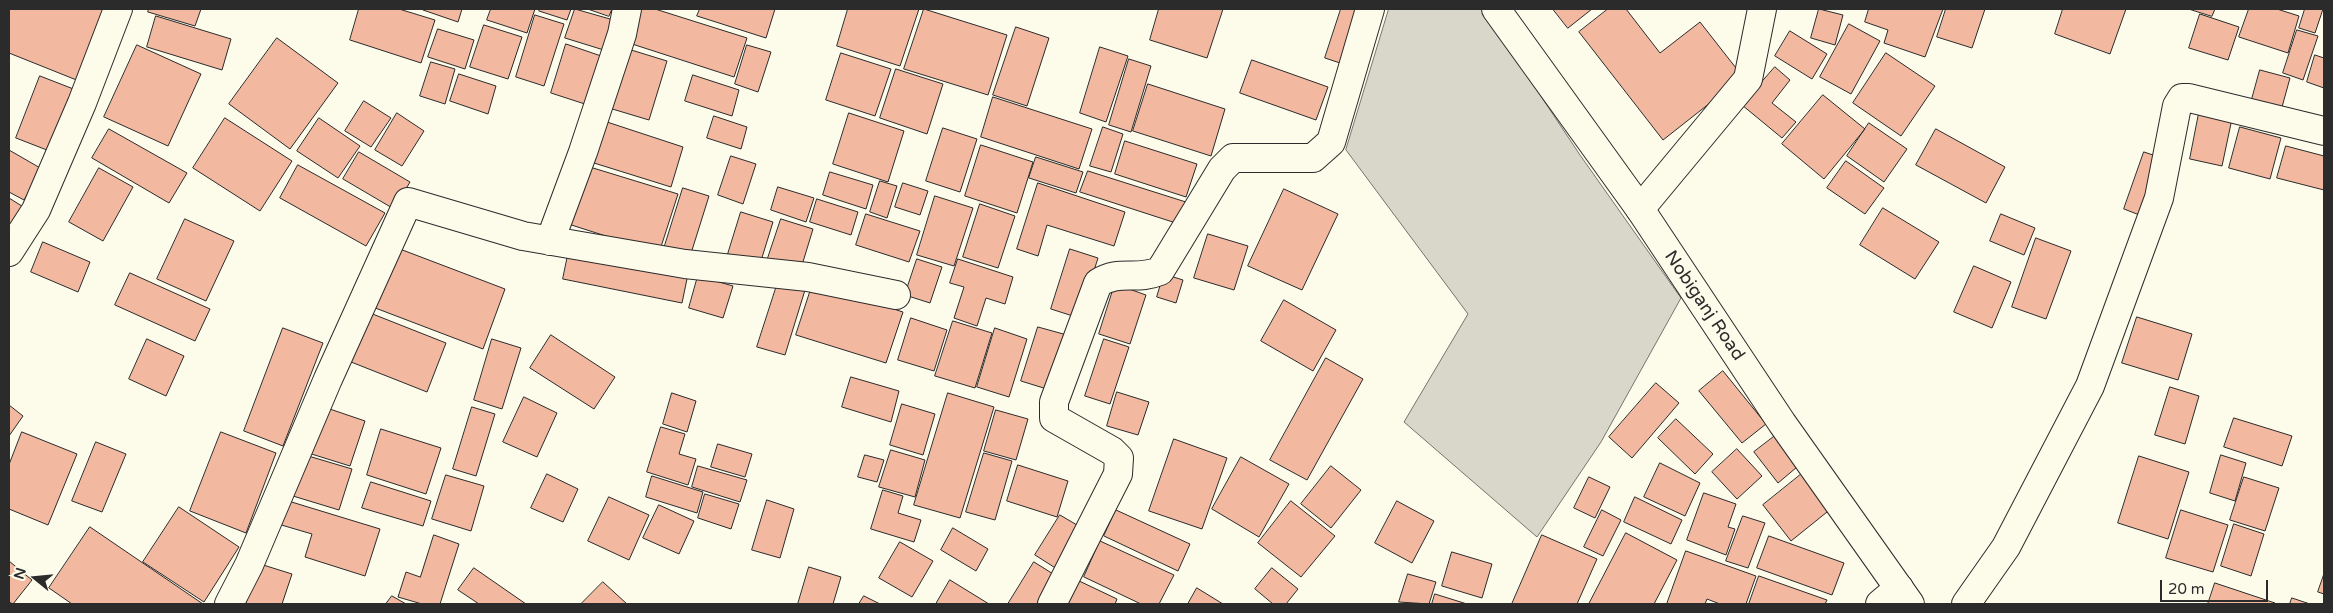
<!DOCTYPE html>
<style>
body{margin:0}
#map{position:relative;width:2333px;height:613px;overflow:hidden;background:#fdfbea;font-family:"Varela Round",sans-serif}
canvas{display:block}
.frame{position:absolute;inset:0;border:10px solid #2b2b2b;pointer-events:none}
.north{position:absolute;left:10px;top:553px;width:50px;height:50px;-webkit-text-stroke:4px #fdfbea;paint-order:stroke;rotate:287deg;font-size:14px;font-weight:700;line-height:20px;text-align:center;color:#2b2b2b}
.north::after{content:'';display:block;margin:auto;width:18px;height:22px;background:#2b2b2b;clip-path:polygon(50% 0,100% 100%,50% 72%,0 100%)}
.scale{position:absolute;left:2160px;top:580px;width:108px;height:22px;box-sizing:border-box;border:2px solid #2b2b2b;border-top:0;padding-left:6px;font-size:15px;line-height:18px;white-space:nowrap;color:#2b2b2b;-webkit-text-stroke:4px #fdfbea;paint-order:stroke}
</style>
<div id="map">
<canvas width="2333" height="613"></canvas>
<div class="frame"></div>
<div class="north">N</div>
<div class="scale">20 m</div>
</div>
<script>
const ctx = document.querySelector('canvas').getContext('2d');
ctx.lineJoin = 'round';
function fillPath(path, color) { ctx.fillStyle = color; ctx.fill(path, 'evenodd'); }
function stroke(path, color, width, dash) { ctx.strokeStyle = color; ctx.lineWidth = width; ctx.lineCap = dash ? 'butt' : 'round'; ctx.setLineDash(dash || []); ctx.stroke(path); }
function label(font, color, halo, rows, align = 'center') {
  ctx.font = font + ' "Varela Round",sans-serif'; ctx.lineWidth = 4; ctx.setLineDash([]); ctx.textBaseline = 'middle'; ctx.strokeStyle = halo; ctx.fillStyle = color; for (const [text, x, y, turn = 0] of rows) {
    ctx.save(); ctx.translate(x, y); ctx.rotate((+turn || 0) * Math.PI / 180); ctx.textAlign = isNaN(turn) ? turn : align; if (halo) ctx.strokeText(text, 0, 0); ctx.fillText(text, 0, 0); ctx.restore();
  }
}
const water = new Path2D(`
 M1389,9H1483L1580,155L1681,298L1601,442L1537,537L1404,422L1468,314L1346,150Z`);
const building = new Path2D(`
 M9,9H108L79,81L9,53Z
 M149,9H201L195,26L148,12Z
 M359,9H399L435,20L421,63L350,40Z
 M423,9H462L458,22L423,10Z
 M491,9H535L527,33L487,20Z
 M540,9H571L567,20L539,11Z
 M575,9L617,21L607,51L565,38Z
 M588,9H612L609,16Z
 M640,9H655L747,38L734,77L629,43Z
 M700,9H775L766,38L697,16Z
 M848,9H919L900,66L837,46Z
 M924,9L1007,35L988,95L904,69Z
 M1159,9H1223L1207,58L1150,40Z
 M1341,9H1361L1343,64L1325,58Z
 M1553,9H1592L1568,28Z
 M1608,9H1626L1660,53L1700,22L1743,77L1663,140L1579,32Z
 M1819,9L1843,15L1835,45L1811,38Z
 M1869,9H1943L1925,57L1884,43L1888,30L1865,22Z
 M1946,9H1985L1972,48L1937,37Z
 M2063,9H2126L2110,54L2055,34Z
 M2189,9H2215L2212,16Z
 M2249,9H2277L2299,16L2288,53L2239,37Z
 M2305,9H2323L2315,33L2299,28Z
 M2200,14L2239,27L2228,60L2189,48Z
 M535,15L564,24L544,86L516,77Z
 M156,16L231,39L222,70L147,47Z
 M1849,24L1880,41L1851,94L1820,77Z
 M484,25L522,37L508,79L470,67Z
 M1016,27L1049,38L1027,106L993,95Z
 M438,29L474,40L465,69L428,57Z
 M2297,30L2318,36L2303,80L2283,73Z
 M1790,31L1827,54L1812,79L1775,56Z
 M277,38L338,83L290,149L229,104Z
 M566,44L607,58L591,106L551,93Z
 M137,45L201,74L168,146L104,117Z
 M747,45L771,52L758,92L735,84Z
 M1100,47L1128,56L1106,122L1080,113Z
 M628,49L667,61L649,120L609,108Z
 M841,53L891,69L875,116L826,100Z
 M1886,53L1935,86L1901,136L1853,103Z
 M2315,55L2324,58V88L2307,82Z
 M1129,59L1151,66L1131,132L1109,125Z
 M1252,60L1328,87L1316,120L1240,93Z
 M431,62L455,69L445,104L420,96Z
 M1775,67L1790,80L1772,103L1796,122L1782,138L1742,105Z
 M896,69L943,84L927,134L880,118Z
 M2260,70L2290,78L2279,118L2249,110Z
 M459,74L496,86L488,114L450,101Z
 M693,75L739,90L732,116L685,101Z
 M40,76L76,90L52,152L16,138Z
 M1148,84L1225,109L1211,156L1133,131Z
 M1823,95L1865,129L1824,179L1782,144Z
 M993,97L1092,129L1079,169L981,137Z
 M364,101L391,118L371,147L345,131Z
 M2200,108L2233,114L2222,166L2190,159Z
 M397,113L424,131L402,166L375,150Z
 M849,113L904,131L888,182L833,164Z
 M714,116L747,127L741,149L707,138Z
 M225,118L292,161L260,211L193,168Z
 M319,118L360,146L338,178L297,151Z
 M607,122L683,147L671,187L594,163Z
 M1869,123L1907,149L1884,182L1847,156Z
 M1103,127L1123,134L1111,172L1090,166Z
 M2240,127L2281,138L2270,179L2229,168Z
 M943,128L977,139L960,192L926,181Z
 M109,129L187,173L169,203L92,158Z
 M1936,129L2005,167L1986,203L1916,165Z
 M1125,141L1197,164L1186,197L1115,174Z
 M981,145L1033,162L1017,213L965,196Z
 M2286,146L2324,156V190L2277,178Z
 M9,150L42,169L24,200L9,192Z
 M359,152L410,182L394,209L343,179Z
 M2144,152L2162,158L2142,216L2124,209Z
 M731,156L756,164L743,204L718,195Z
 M1036,157L1083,172L1076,193L1029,178Z
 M1846,161L1884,188L1865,214L1827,188Z
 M580,164L678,194L659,253L562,222Z
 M298,165L385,213L366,246L280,198Z
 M99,168L133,187L103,241L69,222Z
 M1088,171L1189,203L1182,225L1080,192Z
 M830,172L873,185L866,209L823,195Z
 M880,181L897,186L887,218L870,212Z
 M903,183L928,191L920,215L895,207Z
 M1038,183L1125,212L1114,246L1047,225L1038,256L1017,249Z
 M778,187L814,198L806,222L771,210Z
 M683,188L709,196L688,263L662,255Z
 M1284,189L1338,214L1302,290L1248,266Z
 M935,196L973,208L954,266L917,255Z
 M9,198L25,208L9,236Z
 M817,199L858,212L851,235L810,222Z
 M980,204L1015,216L998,268L963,257Z
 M1883,208L1939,242L1915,279L1860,245Z
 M741,212L773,222L760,264L728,254Z
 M866,214L920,231L909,262L856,245Z
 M2001,214L2035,228L2024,255L1990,241Z
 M185,219L234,241L206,301L157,279Z
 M781,219L813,229L799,275L766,264Z
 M1208,234L1248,246L1234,290L1194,278Z
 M2036,238L2071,251L2046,319L2012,307Z
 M43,242L90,262L78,292L31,272Z
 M392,246L505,289L483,349L370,306Z
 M1070,249L1098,258L1079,318L1051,309Z
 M569,250L688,274L682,303L563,279Z
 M917,259L942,267L930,303L905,295Z
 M958,259L1013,277L1005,304L986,298L977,326L954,318L964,287L950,283Z
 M1974,266L2011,282L1992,328L1954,312Z
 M130,273L210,309L195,341L115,305Z
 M1164,274L1183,280L1176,303L1157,297Z
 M698,276L733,286L723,318L689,308Z
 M778,282L805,290L785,355L757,347Z
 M813,283L903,312L886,363L796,335Z
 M1115,284L1146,295L1130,344L1099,334Z
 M1284,300L1336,330L1313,371L1261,341Z
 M365,311L446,343L427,392L346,360Z
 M2137,317L2192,334L2178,380L2122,363Z
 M911,318L947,330L934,371L898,360Z
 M953,321L992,333L975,388L935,376Z
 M1038,327L1067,335L1050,390L1021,381Z
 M283,328L323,343L283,446L244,431Z
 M995,328L1027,339L1009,397L977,387Z
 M551,335L615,377L594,409L530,368Z
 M147,339L184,356L166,396L129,379Z
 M492,339L521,348L502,409L474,400Z
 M1104,339L1129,347L1110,404L1085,396Z
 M1326,358L1363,379L1307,480L1270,460Z
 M1723,371L1766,424L1742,443L1699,391Z
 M851,377L899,391L891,422L842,407Z
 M1656,383L1679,403L1632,458L1609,437Z
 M2170,387L2199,396L2185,444L2155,435Z
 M1117,392L1149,402L1138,435L1107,426Z
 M672,393L696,401L687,432L663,424Z
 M948,393L994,407L960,518L914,505Z
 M524,397L557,413L537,457L503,442Z
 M902,404L935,414L923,455L890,445Z
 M9,405L23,416L9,436Z
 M321,406L365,421L350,466L305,452Z
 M472,407L495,414L476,476L453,469Z
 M996,410L1028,419L1016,460L984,451Z
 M2234,418L2292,436L2282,466L2224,447Z
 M1676,419L1713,454L1695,474L1658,438Z
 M661,427L685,434L679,454L696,459L688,485L647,472Z
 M381,429L441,448L426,494L367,475Z
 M22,432L77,454L48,525L9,509V465Z
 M221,432L276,453L246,533L190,511Z
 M1780,432L1803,462L1778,483L1754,452Z
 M1174,439L1227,458L1202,529L1149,511Z
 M96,442L126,454L102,512L72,501Z
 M718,444L752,454L745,477L711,467Z
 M1737,449L1762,476L1737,499L1712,472Z
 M891,450L925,460L915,497L879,487Z
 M984,453L1012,461L995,520L966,512Z
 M305,455L352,469L339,510L293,496Z
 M865,455L884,460L877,482L858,477Z
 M2221,455L2246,463L2235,501L2210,493Z
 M2139,456L2189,472L2168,539L2118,523Z
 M1241,457L1289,484L1259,537L1212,509Z
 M1660,463L1700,483L1685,516L1644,497Z
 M1018,465L1068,481L1057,517L1007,501Z
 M698,466L747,480L740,502L692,487Z
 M1331,466L1361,490L1331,528L1301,504Z
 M1804,472L1832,508L1791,541L1763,505Z
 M547,474L578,489L563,522L531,508Z
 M446,475L484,486L471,531L432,519Z
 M652,476L703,492L697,513L646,497Z
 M1589,477L1610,487L1595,518L1574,508Z
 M2244,477L2279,488L2265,531L2230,520Z
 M371,482L431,501L423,526L362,508Z
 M883,490L903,496L898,513L921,520L914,542L871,529Z
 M1704,493L1736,504L1728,527L1735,529L1726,555L1687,540Z
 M705,494L739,504L731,529L698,518Z
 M609,497L649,515L629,560L588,541Z
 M1635,497L1682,520L1671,544L1624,522Z
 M285,500L380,529L365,576L305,557L312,534L278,524Z
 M767,500L794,509L780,558L752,550Z
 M1291,501L1335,536L1301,577L1258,543Z
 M1397,501L1434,521L1412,563L1375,543Z
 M659,505L694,521L679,554L643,538Z
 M179,507L239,547L204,602L143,562Z
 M1116,510L1190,544L1178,571L1104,536Z
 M1602,510L1621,520L1603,556L1584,547Z
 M2181,510L2228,525L2213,572L2166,558Z
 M1060,515L1082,528L1057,569L1035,555Z
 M1743,516L1765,523L1748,568L1726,561Z
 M2234,524L2264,534L2251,576L2221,566Z
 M90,527L203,604H72L49,588Z
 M953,528L988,549L976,571L941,550Z
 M1626,533L1677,560L1654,604H1589Z
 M434,535L459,544L440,604H422L398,597L406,572L420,577Z
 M1542,535L1597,559L1577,604H1512Z
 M1769,536L1844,563L1832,595L1757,568Z
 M1100,541L1174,575L1159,604H1141L1084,577Z
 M900,542L933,561L912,597L879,578Z
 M1686,551L1756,576L1746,604H1720L1707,599L1705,604H1667Z
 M1452,552L1492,564L1482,598L1442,586Z
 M9,561L32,580L13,604L9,602Z
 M1034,562L1058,577L1041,604H1008Z
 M260,564L292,574L282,604H246Z
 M809,567L841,577L833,604H798Z
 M474,568L526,604H479L458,590Z
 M1272,568L1298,589L1286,604H1273L1255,589Z
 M1408,574L1436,582L1429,604L1399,602Z
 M2324,574V594L2318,592Z
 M1759,576L1827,600L1825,604H1749Z
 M1075,579L1117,599L1115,604H1063Z
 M950,580L989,604H936Z
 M603,582L627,604H581Z
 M2215,583L2275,603V604H2208Z
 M1197,588L1223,604H1188Z
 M1435,594L1467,604H1432Z
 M392,596L406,604H386Z
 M864,596L880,604H859Z
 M2292,598L2310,604H2290Z`);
const minor = new Path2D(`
 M1640,209L1748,79L1762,9
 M550,241L583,152L622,34L627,9
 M229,604L249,565L328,379L408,202L523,236L685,264L808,277L896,295
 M1052,604L1118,474L1119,458L1112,451L1054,418V402L1098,283C1120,269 1136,281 1160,271L1222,169L1233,158H1313L1331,142L1370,9
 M1880,604L1899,588
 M1966,604L2006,547L2090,386L2159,198L2177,106L2182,98H2189L2324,131`);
const secondary = new Path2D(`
 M1496,9L1640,209L1782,423L1910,604
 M9,252L36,210L82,103L118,9`);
const streetNames = [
 ["Nobiganj Road",1704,306,56]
];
fillPath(water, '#d8d7c9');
stroke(water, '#74746e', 1);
fillPath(building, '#f2b8a0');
stroke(building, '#2b2b2b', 1);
stroke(minor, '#2b2b2b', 30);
stroke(secondary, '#2b2b2b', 30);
stroke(minor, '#fdfbea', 28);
stroke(secondary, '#fdfbea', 28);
label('18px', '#2b2b2b', '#fdfbea', streetNames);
</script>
